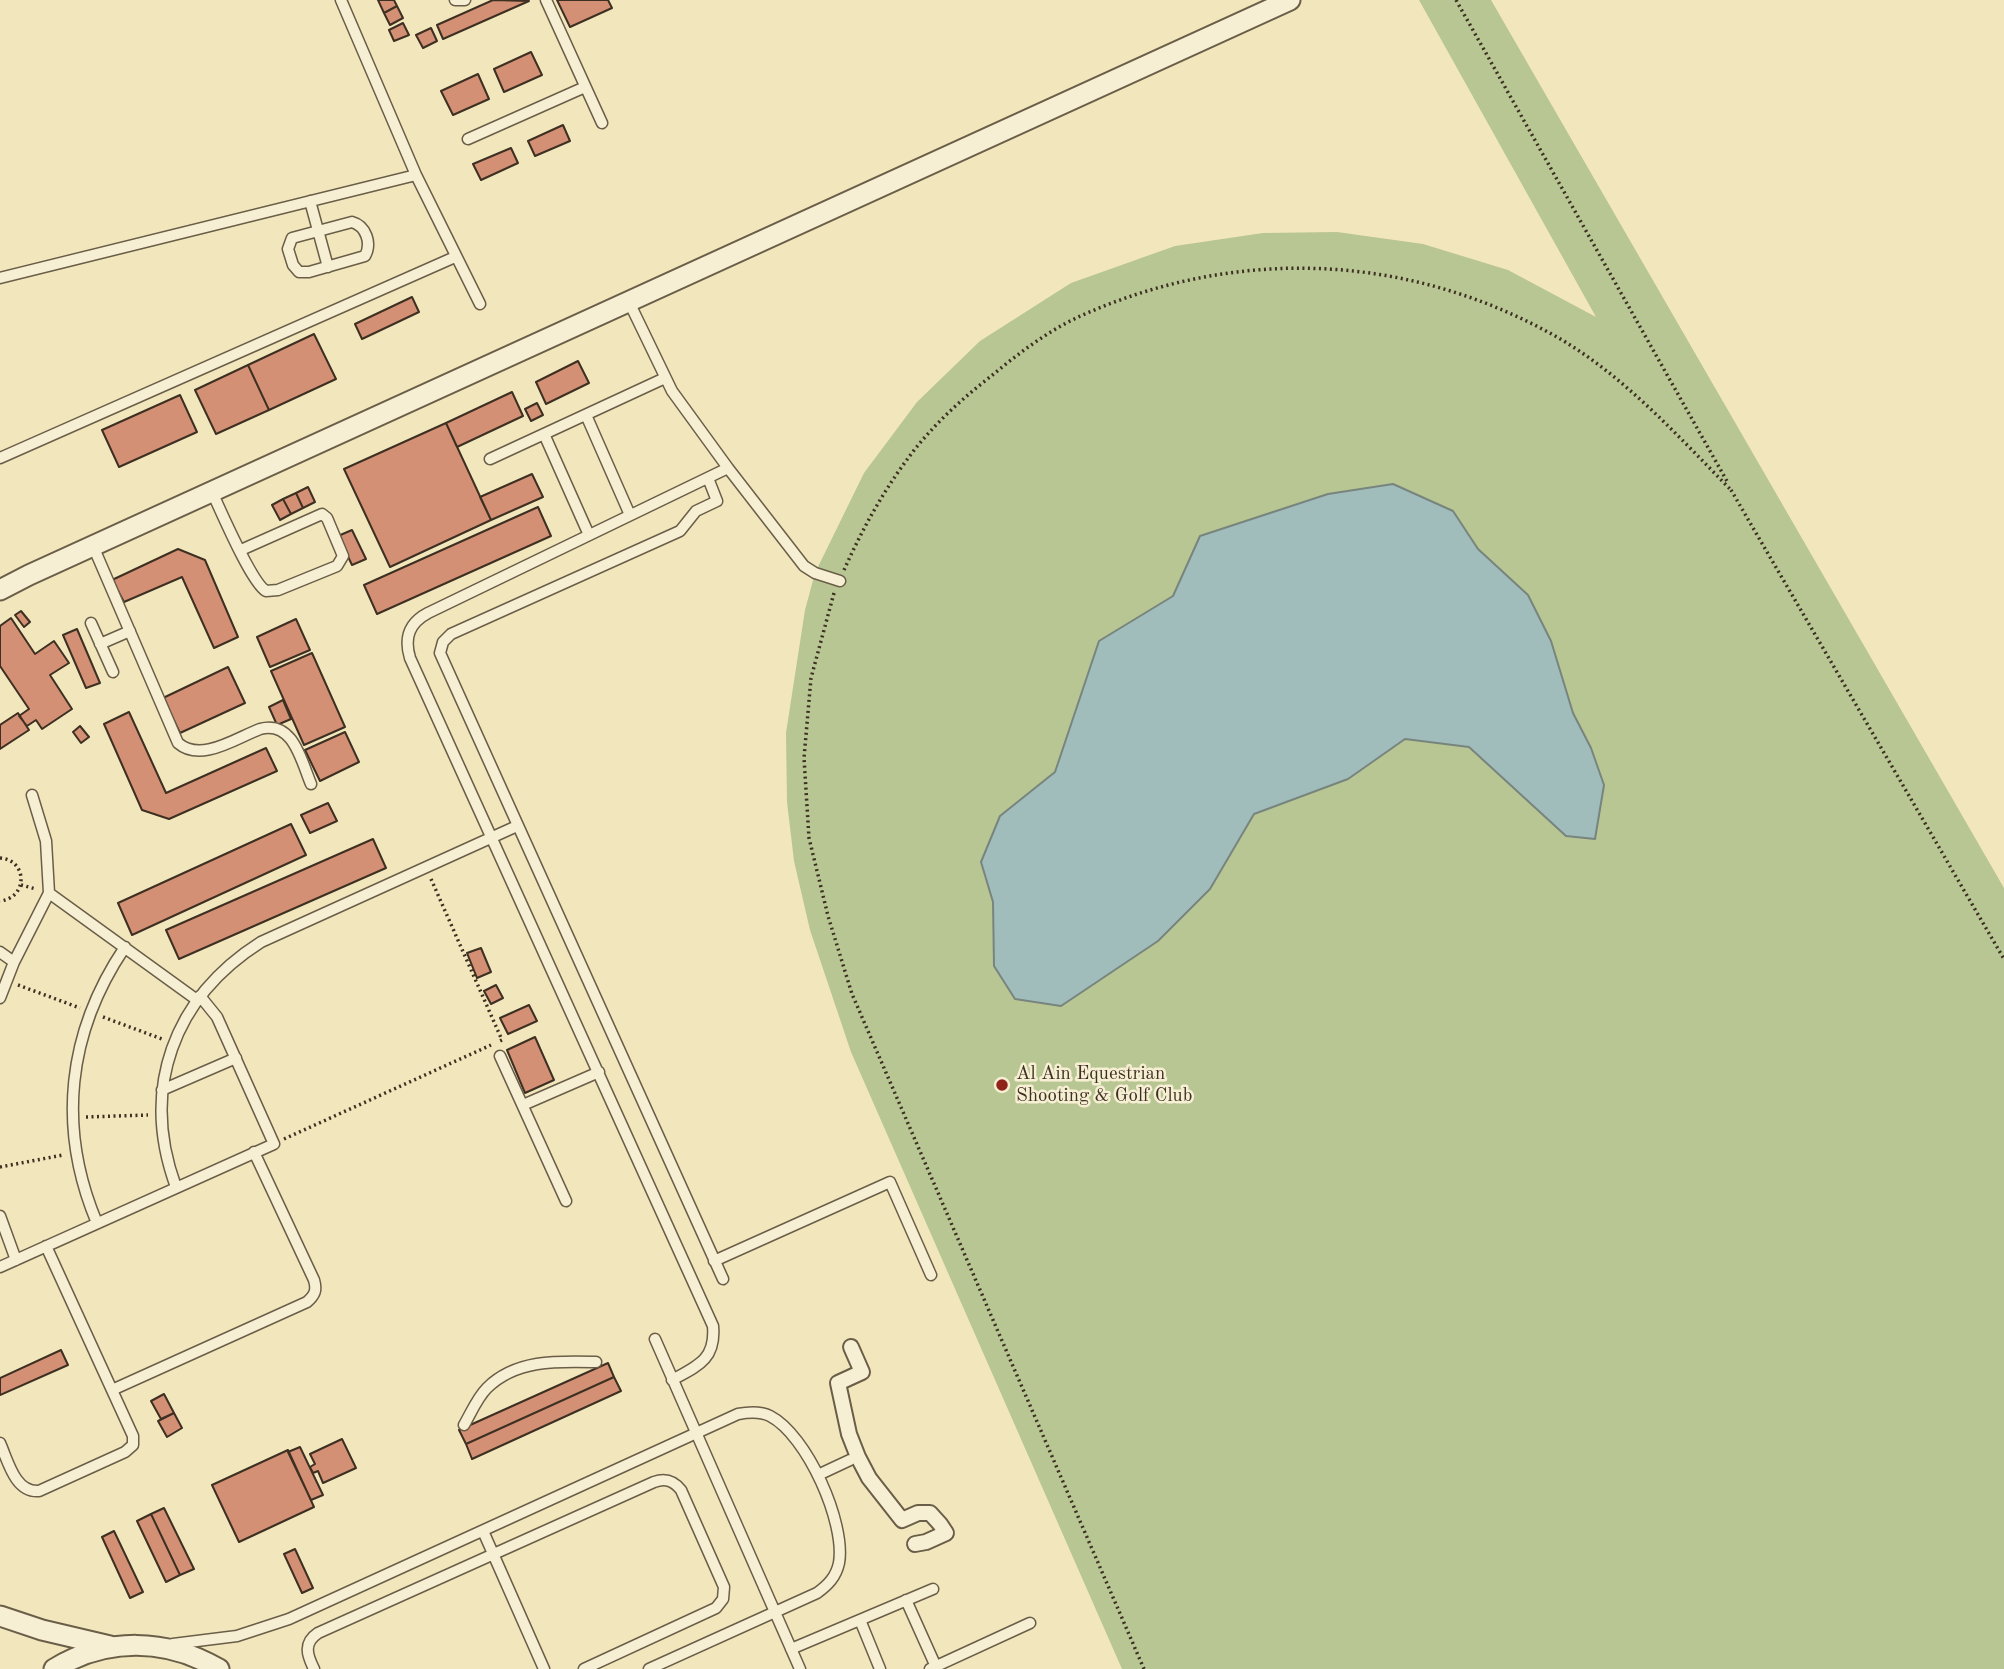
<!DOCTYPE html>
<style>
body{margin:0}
canvas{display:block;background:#f2e6bc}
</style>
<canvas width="2004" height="1669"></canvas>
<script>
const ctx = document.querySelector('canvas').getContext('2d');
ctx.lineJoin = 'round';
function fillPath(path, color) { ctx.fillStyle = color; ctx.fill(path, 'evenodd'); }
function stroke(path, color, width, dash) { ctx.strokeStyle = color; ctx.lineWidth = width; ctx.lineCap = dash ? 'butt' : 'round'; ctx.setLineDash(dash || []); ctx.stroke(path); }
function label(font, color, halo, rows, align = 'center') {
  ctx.font = font + ' "Old Standard TT",serif'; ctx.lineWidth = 5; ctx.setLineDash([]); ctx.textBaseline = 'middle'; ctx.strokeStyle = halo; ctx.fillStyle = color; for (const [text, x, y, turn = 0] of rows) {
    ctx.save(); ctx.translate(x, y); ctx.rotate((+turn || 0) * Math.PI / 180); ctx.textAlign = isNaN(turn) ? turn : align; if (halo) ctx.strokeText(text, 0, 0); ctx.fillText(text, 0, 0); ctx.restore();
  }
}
const green = new Path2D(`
 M1419,0H1491L2004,888V1669H1122L851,1052L810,930L794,861L787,802L786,733L805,610L815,573L864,473L917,402L980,341L1071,283L1175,246L1263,233L1337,232L1423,244L1508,270L1596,317Z`);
const water = new Path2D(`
 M1393,484L1453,511L1478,549L1528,595L1551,641L1573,713L1591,748L1604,785L1595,839L1566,836L1469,747L1405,739L1348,779L1254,814L1210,889L1158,941L1061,1006L1015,999L994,966L993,902L981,862L1000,816L1055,772L1099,641L1173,596L1200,536L1328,494Z`);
const building = new Path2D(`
 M378,0H394L397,6L384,13Z
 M493,0L529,1L443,39L437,25Z
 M557,0H608L612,8L570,27Z
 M397,6L403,18L390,25L384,13Z
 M403,23L409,35L394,41L389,30Z
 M431,28L437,41L423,48L416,35Z
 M531,52L542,75L504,92L494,69Z
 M478,74L489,99L453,115L441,91Z
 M563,125L570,141L535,156L528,141Z
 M511,148L518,163L481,180L473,164Z
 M412,297L419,312L362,339L355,324Z
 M314,334L336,379L269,410L248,365Z
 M578,361L589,383L546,404L536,382Z
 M248,365L269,410L216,434L195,390Z
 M512,392L523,416L457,447L446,423Z
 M180,395L197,432L119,467L102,430Z
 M537,403L543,415L531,421L525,409Z
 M446,423L491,520L390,567L344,469Z
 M532,474L543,497L491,520L480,497Z
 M308,487L315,502L303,508L296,493Z
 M296,493L303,508L291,514L283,499Z
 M283,499L291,514L280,520L272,505Z
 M538,507L551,536L377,614L364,585Z
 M352,530L366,559L352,565L338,536Z
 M178,549L205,560L238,637L214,648L182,577L124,602L112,580Z
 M21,611L30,622L24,627L15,615Z
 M11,618L35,654L54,641L69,663L50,675L72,709L42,729L36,720L27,726L19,716L29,709L0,666V626Z
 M296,619L310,650L270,667L257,637Z
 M77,629L100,683L86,688L63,635Z
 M312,653L345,727L304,745L271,671Z
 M228,667L245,703L180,733L163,698Z
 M283,700L291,719L277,725L269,707Z
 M129,712L166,793L266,748L277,771L169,819L142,810L104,724Z
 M18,713L29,730L0,749V725Z
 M80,726L89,737L81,743L73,732Z
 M345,732L359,762L320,781L305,750Z
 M328,803L337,821L310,833L301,815Z
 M291,824L306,855L132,935L118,903Z
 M373,839L386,868L179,959L166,930Z
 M481,948L491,972L477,978L467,953Z
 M496,985L503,998L491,1004L484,991Z
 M529,1005L537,1021L508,1034L500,1018Z
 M535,1037L554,1080L525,1093L507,1050Z
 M61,1350L68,1365L0,1395V1378Z
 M608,1363L614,1377L466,1444L459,1430Z
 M614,1377L621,1391L472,1459L466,1444Z
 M164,1394L174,1413L161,1419L151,1401Z
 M174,1413L182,1428L167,1437L158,1421Z
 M342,1439L356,1468L323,1483L318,1471L313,1473L310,1467L315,1464L310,1454Z
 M300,1447L323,1495L311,1500L288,1452Z
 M288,1450L314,1507L239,1542L212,1485Z
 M164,1508L194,1569L180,1575L151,1514Z
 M151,1514L180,1575L166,1582L137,1521Z
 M114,1531L143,1592L130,1598L102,1537Z
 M295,1549L313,1588L302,1593L284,1554Z`);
const path = new Path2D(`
 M1456,0L1728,483
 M1731,490L2004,959
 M844,570C861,532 881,495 906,461C929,429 959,401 990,377C1019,353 1050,329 1085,314C1235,248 1401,253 1546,331C1618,369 1675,433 1731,490
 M834,593L811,678L804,758L809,838L828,916L852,994L1144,1669
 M0,858C28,860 28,898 0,901
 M431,879L502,1040L498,1042
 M21,885L36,889
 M18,985L80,1008
 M103,1017L162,1039
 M86,1117L148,1115
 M284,1139L491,1045
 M0,1167L63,1155`);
const service = new Path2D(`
 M341,0L416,175L480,304
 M455,0H465
 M546,0L602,123
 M468,139L585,87
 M310,201L328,267
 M352,222C366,226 372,243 365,256L309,272H299L293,265L288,249L292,238Z
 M0,278L416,175
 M629,302L672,391L728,468L804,566L815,573L840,581
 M586,415L630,515
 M544,434L589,535
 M0,458L455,257
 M490,459L665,378
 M708,478L717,501L696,511L680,531L451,634L443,642L440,653L723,1279
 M212,492C221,511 251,582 266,591L278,590L337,566L343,556L327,518L322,514L241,550
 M93,546L178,743C201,763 236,738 260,729C293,720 301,760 311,784
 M91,623L113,672
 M100,644L130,631
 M49,893L197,1000
 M0,952L14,962
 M0,998L14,962L49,893L46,841L32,795
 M500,1056L566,1201
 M162,1090L236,1058
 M523,1105L599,1072
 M176,1187C140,1089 173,998 261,942L517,826
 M0,1216L16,1260
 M97,1223C57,1128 67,1033 125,947
 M714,1261L890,1182L931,1275
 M0,1267L274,1144L217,1017L200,996
 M655,1339L800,1669
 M672,1380C698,1366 716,1359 713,1326L410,658C404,638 409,623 428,613L728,468
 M112,1390L307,1302C315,1295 317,1290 314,1280L254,1152
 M464,1425C471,1413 477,1398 487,1388C516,1359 559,1361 596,1362
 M0,1443C8,1461 15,1493 39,1491L125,1452L133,1445V1436L46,1246
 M818,1475L850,1460
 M483,1531L544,1669
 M906,1600L937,1669
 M860,1620L880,1669
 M173,1644L237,1636L289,1619L738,1414C749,1412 760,1411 770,1416C807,1435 846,1523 839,1563C836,1577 828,1585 817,1593L649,1669
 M791,1649L933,1589
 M314,1669C307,1655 303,1643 318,1633L654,1482C665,1478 673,1480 681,1490L724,1587L723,1599L716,1608L584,1669
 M930,1669L1030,1623`);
const pedestrian = new Path2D(`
 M851,1347L862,1372L838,1383L849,1434L858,1457L869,1478L902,1520L918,1513H930L940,1524L946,1533L926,1542L915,1544`);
const minor = new Path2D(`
 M0,590L29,575L1290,0
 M0,1616L42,1630L110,1646
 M54,1669C107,1637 166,1638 219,1669`);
const markers = [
 [1002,1085,7,"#8f2418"]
];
const poiNames = [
 ["Al Ain Equestrian",1016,1074],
 ["Shooting & Golf Club",1016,1096]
];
fillPath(green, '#b8c693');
fillPath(water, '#a0bdbb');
stroke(water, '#78857e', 2);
fillPath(building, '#d49074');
stroke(building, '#3d3022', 2);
stroke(service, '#6a5e48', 13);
stroke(pedestrian, '#6a5e48', 18);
stroke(minor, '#6a5e48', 23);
stroke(path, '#3d3022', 3.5, [2, 3.5]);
stroke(service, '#f7efd3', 10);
stroke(pedestrian, '#f7efd3', 14);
stroke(minor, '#f7efd3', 19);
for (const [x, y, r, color] of markers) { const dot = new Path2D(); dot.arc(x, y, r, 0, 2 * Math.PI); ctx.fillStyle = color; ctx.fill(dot); stroke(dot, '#f7efd3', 2.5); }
label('19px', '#3d3022', '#f7efd3', poiNames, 'left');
</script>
